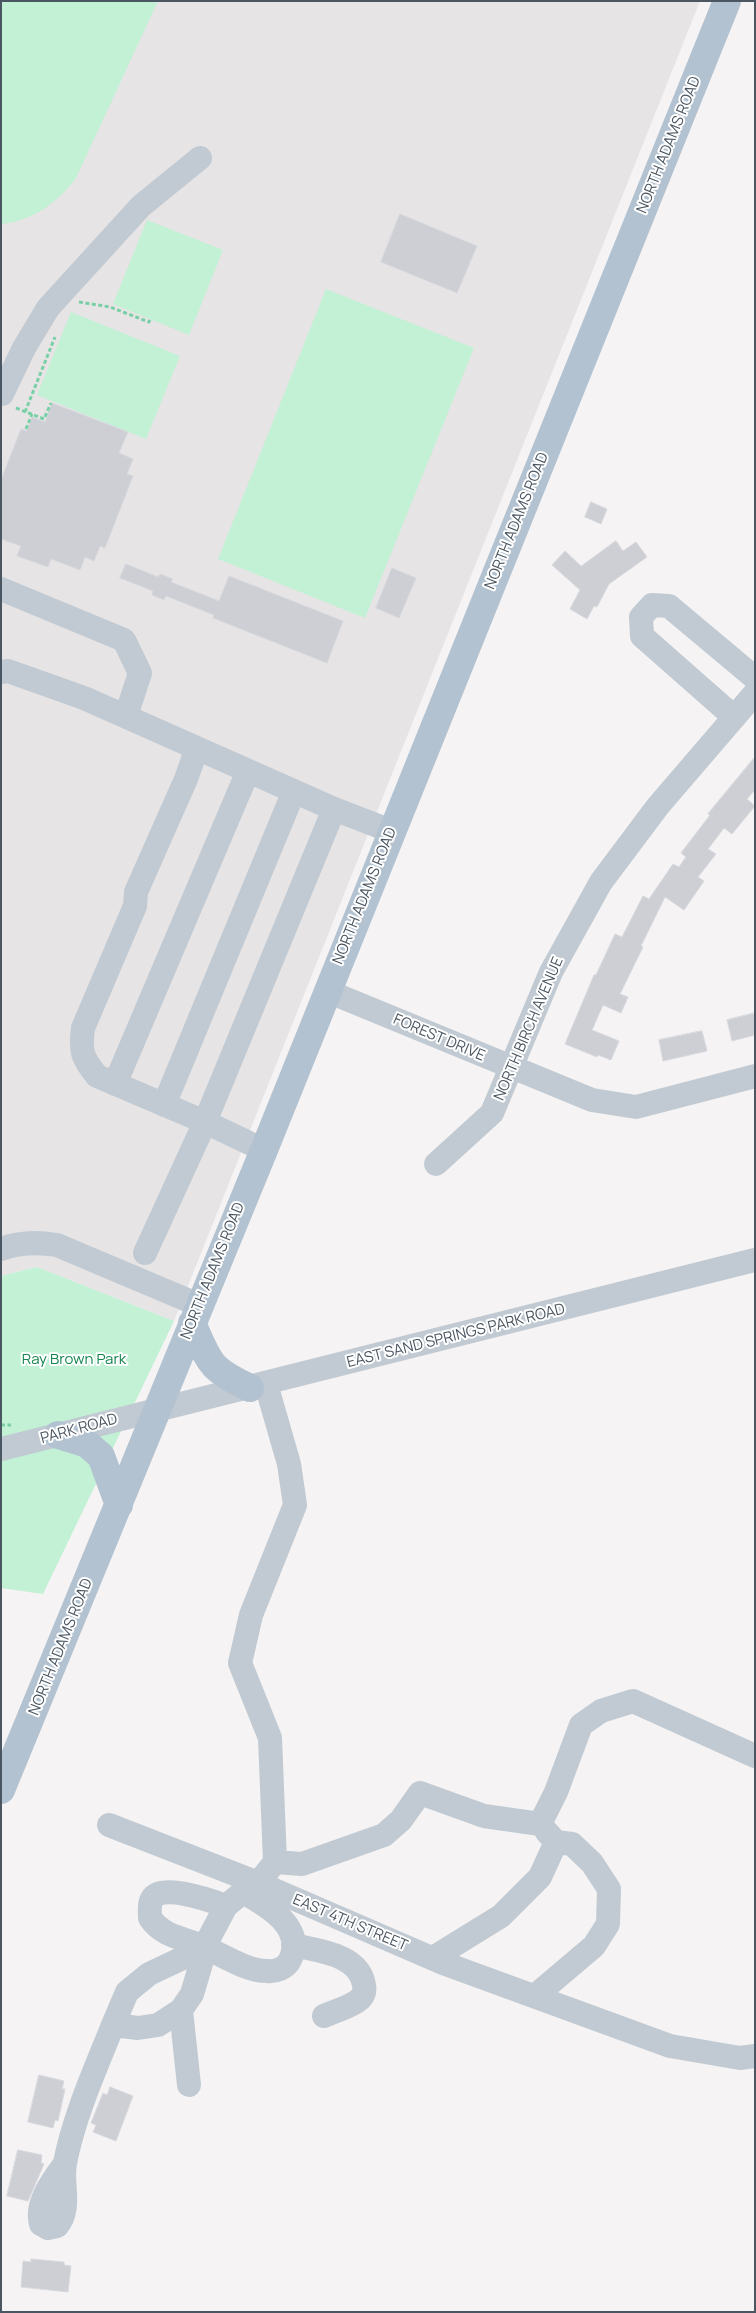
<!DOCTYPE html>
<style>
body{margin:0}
#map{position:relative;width:756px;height:2313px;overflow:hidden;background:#f5f3f3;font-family:Manrope,sans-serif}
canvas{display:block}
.frame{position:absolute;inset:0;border:2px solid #4a5661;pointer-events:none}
</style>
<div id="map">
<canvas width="756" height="2313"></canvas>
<div class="frame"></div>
</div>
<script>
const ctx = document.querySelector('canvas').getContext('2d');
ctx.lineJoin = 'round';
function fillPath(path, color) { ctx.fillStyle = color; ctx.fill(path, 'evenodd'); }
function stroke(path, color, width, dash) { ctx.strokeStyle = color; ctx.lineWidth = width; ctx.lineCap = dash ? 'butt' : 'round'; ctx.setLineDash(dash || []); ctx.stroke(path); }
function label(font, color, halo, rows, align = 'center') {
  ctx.font = font + ' Manrope,sans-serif'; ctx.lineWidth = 4; ctx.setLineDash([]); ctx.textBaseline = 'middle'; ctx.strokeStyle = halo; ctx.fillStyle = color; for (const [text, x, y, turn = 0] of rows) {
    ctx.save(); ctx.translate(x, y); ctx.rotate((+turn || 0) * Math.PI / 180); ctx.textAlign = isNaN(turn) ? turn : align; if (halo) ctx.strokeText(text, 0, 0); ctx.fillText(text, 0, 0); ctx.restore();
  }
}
const education = new Path2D(`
 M1,1H700L174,1321L37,1267L1,1276Z`);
const green = new Path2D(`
 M1,1H158L76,178C58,202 33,221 1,224Z
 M147,220L223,250L189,335L113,304Z
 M326,289L474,348L365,618L218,559Z
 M71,312L180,356L146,439L37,395Z
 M37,1267L174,1321L43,1594L1,1588V1276Z`);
const building = new Path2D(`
 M400,214L477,246L457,293L381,262Z
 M52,403L128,432L119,453L133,459L127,474L133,476L105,548L100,546L94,561L85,557L80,570L51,559L48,567L17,556L21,546L1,539V480L21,429L27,431L32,417L45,422Z
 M591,502L607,509L601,524L585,517Z
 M616,541L623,551L636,542L647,557L609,584L597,607L594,606L587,619L570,609L580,590L552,565L565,551L581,566Z
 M126,564L158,577L160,574L173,579L171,582L219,601L229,576L343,621L327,663L213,618L214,615L166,596L164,600L152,595L153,591L120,578Z
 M392,568L416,578L399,618L376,608Z
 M755,757V790L747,799L755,806L732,834L724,828L708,849L716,854L698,877L704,881L684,910L665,897L641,946L643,947L620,994L628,997L621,1013L603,1005L592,1030L619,1041L611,1060L598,1055L597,1057L565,1044L594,975H596L615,934L622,937L643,896L649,899L673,864L679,867L686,857L681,853L710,815L708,814Z
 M755,1013V1035L732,1041L727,1020Z
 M702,1031L707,1051L663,1061L659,1040Z
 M39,2075L64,2081L62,2089H65L58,2121L55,2120L53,2128L28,2122Z
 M110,2087L133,2096L116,2141L93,2132L96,2125L91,2123L103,2093L107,2095Z
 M18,2150L42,2155L41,2163L44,2164L28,2201L7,2196Z
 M31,2259L64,2262V2265L71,2266L68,2292L21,2287L23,2261L31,2262Z`);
const path = new Path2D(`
 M79,302L110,307L149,322L150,319
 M16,408L44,419L51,403
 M25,412L55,337
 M26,429L32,414
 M1,1425H11`);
const minor = new Path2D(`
 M2,394L24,348L48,308L141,206L200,158
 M1,589L124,640L140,673L126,716
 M1,672L8,671L84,698L334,809L391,831
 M734,717L642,636L641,617L652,605L669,606L755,678
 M197,748L186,779L136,892L135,906L83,1028C80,1051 82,1058 97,1076L205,1122L334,809
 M327,991L592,1100L636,1107L755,1076
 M115,1084L248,771
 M164,1105L294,791
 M436,1164L492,1113L551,972L601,882L658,806L755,693
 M1,1249C20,1242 37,1242 57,1245L199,1305
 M145,1253L205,1122L264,1150
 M1,1449L755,1260
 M109,1825L258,1883L443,1963L670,2046L740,2058L755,2056
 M275,1862L302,1864L384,1835L401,1820L420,1793L484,1816L540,1824L556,1792L581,1725L601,1711L633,1701L755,1756
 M226,1906C212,1901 158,1881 151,1901C149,1906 150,1913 150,1918C154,1924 160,1929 167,1933C179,1939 194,1942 206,1948C225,1956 246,1971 267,1971C276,1972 286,1968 290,1960C306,1927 266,1905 243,1892
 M293,1945C318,1951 359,1954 364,1985C365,1990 364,1995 360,1999C351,2007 335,2011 324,2016
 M206,1947L149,1974L127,1992L113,2025L138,2028L158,2025L181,2010L192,1994L208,1940L226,1906L243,1892L258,1883L275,1862L270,1738L240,1663L251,1615L295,1505L289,1464L266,1384
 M433,1958L501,1916L540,1877L556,1842L546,1831
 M535,1996L594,1946L608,1924L609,1889L592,1863L572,1844L556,1842
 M181,2010L189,2085
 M64,2165C52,2181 35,2204 41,2224L48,2228L57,2226C72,2208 61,2185 65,2163C74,2116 95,2070 113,2025`);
const major = new Path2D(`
 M192,1323C210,1363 208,1368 250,1388
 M58,1435L87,1444L101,1456L119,1505
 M1,1790L264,1150L727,1`);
const streetNames = [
 ["NORTH ADAMS ROAD",669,145,-68],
 ["NORTH ADAMS ROAD",517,521,-68],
 ["NORTH ADAMS ROAD",365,896,-68],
 ["NORTH BIRCH AVENUE",529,1029,-67],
 ["FOREST DRIVE",439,1038,23],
 ["NORTH ADAMS ROAD",213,1271,-68],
 ["EAST SAND SPRINGS PARK ROAD",456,1336,-14],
 ["PARK ROAD",79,1429,-15],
 ["NORTH ADAMS ROAD",61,1647,-68],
 ["EAST 4TH STREET",350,1923,23]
];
const parkNames = [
 ["Ray Brown Park",74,1360]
];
fillPath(education, '#e6e4e5');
fillPath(green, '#c3f1d5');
fillPath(building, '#cdcfd5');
stroke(building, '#d7d9de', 1);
stroke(path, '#7ad0a6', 3, [4, 2.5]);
stroke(minor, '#c1cad2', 24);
stroke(major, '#b3c2d1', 28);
label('15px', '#4a5661', '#fff', streetNames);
label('15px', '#17864f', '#fff', parkNames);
</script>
